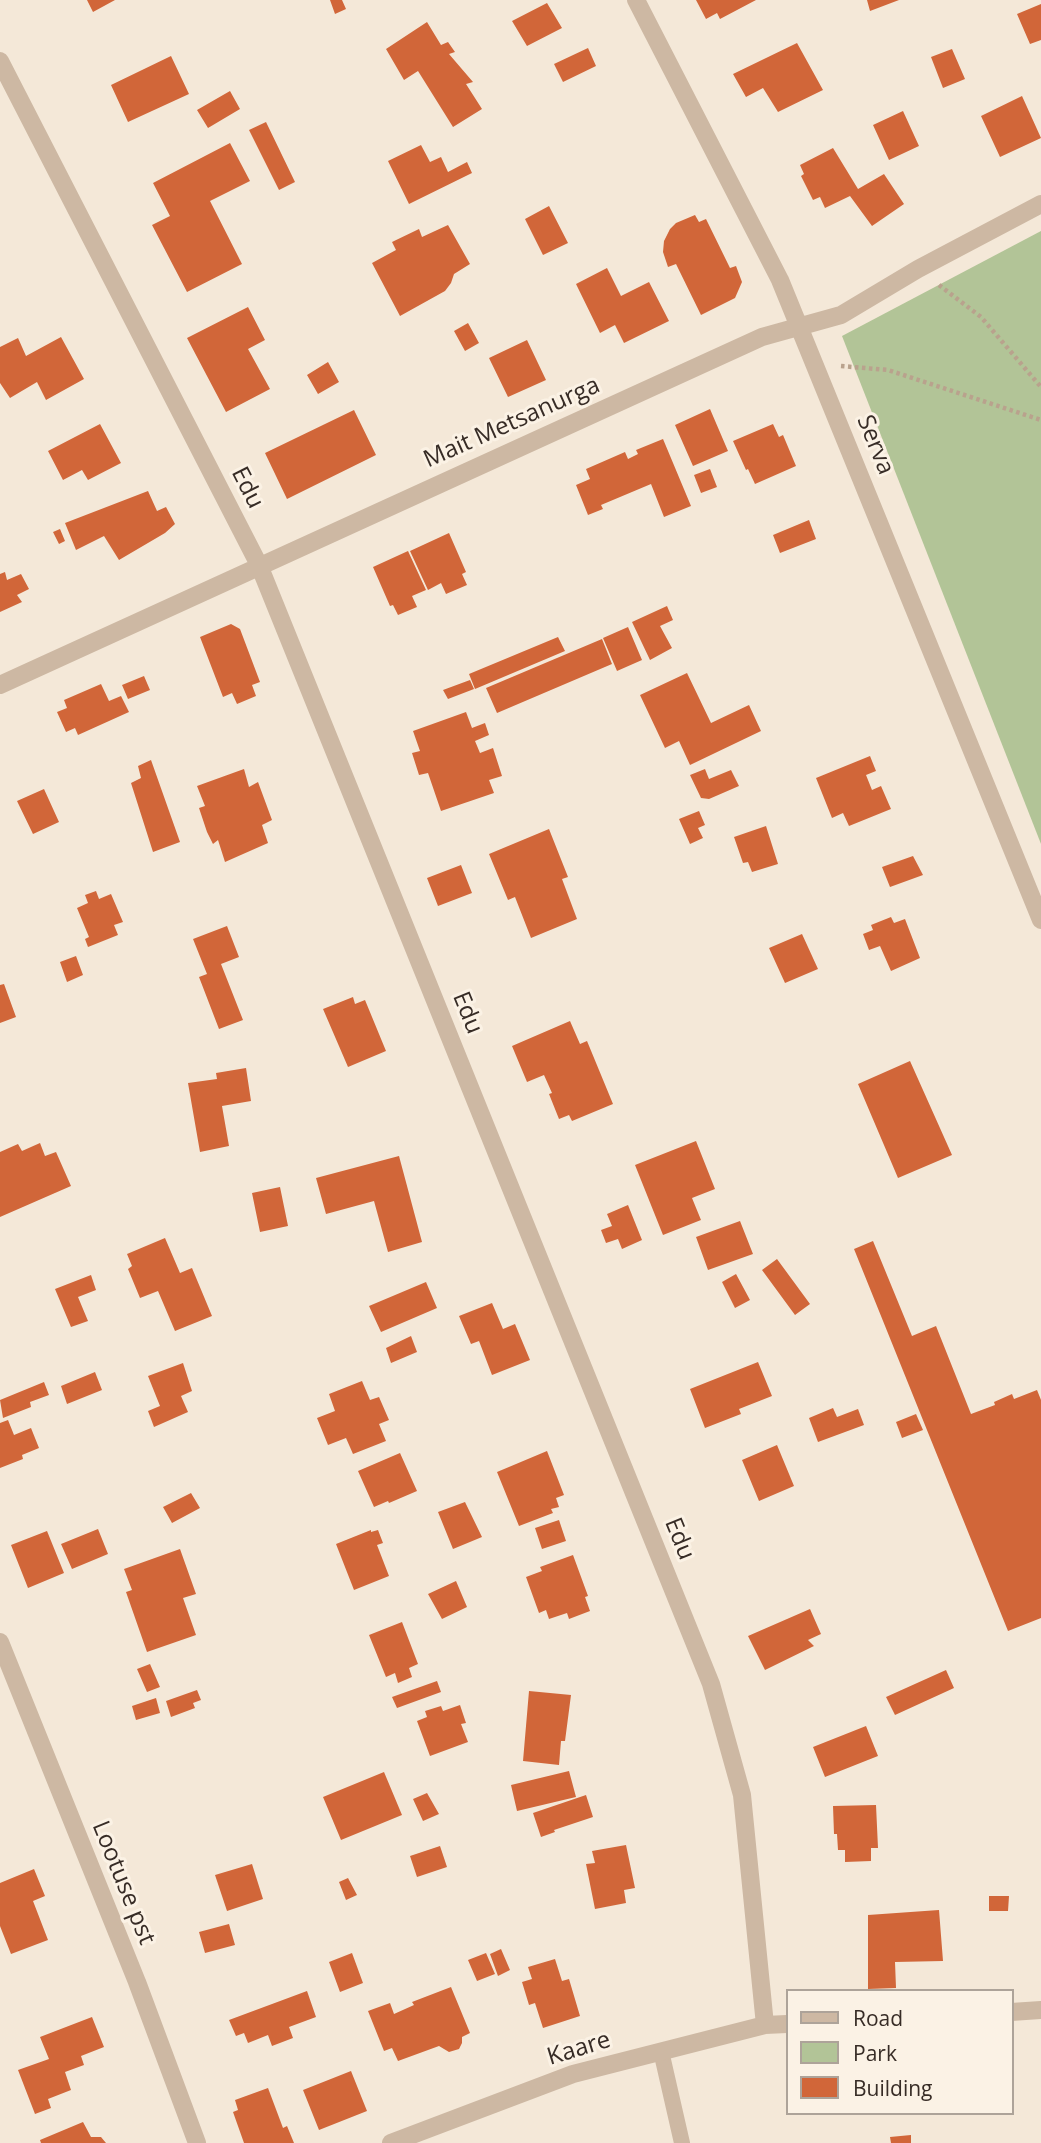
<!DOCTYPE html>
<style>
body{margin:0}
#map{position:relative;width:1041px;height:2143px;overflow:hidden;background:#f4e8d8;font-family:"Open Sans",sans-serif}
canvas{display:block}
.legend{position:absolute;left:786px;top:1989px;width:228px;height:126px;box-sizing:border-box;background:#fbf2e5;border:2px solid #ada399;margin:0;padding:9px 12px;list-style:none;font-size:21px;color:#372c26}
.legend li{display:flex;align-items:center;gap:14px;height:35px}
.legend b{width:35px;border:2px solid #ada399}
</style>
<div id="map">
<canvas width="1041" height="2143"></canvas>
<ul class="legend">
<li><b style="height:9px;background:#cdb8a3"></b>Road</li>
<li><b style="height:19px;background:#b2c497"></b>Park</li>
<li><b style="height:19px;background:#d16639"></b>Building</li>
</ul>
</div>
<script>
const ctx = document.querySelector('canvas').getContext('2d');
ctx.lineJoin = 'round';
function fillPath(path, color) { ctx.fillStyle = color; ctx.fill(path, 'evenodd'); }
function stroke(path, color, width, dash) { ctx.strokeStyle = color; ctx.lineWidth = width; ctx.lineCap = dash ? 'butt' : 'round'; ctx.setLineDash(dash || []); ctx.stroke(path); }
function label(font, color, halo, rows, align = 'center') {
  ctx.font = font + ' "Open Sans",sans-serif'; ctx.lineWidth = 6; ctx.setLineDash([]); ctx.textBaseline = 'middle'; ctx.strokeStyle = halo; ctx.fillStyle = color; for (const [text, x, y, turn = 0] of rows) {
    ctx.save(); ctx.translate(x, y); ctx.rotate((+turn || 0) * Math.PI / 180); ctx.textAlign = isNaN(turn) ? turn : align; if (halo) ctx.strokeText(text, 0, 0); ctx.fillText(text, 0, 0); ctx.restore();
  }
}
const green = new Path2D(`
 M1041,231V844L842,336Z`);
const building = new Path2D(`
 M87,0H115L93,12Z
 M330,0H342L346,9L335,14Z
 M696,0H756L720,19L717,13L706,19Z
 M867,0H899L870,11Z
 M547,3L562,28L527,46L512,21Z
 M1041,4V40L1030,44L1017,14Z
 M427,22L441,45L448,42L455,52L449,54L473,82L466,84L482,109L453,127L418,71L404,80L386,49Z
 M797,43L823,90L778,112L763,88L746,97L733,74Z
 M588,48L596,66L563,82L554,64Z
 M952,49L965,79L943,88L931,57Z
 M171,56L189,94L128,122L111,85Z
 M230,91L240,109L208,128L197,110Z
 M1022,96L1041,138L1000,157L981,116Z
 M903,111L919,146L889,160L873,125Z
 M266,122L295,182L279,190L249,130Z
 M230,143L250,181L210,201L242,264L187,292L152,225L170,216L153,183Z
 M421,145L430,162L441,157L448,172L467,162L472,173L409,204L388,161Z
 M833,148L858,189L884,174L904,204L872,226L850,196L825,208L820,197L813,200L801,176L804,174L800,165Z
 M549,206L568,243L543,255L525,219Z
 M695,215L699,222L706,219L730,268L736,266L742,282L735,298L701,315L676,264L668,267L663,252L664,241L670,229L676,223Z
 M448,225L470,264L454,274L451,283L445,291L400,316L372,263L396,250L392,242L419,229L422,237Z
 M607,268L621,296L649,282L669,321L624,343L615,325L600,333L576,284Z
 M248,307L265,340L248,349L270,389L226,412L187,338Z
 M468,323L479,343L465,351L454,331Z
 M61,337L84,379L46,400L37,382L10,398L0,383V347L18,338L26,356Z
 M527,340L546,380L508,397L489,358Z
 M328,362L339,382L318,394L307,375Z
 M710,409L728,451L693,466L675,425Z
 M354,410L376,455L287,499L265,453Z
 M100,424L121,463L88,480L82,470L63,480L48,451Z
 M773,424L779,437L783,435L796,466L755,484L748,469L746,470L733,441Z
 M663,439L691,506L664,517L651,484L601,505L603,509L588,515L576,485L590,479L586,469L625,452L628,459L638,454L636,450Z
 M710,469L717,487L701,493L694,475Z
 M148,491L157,511L166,507L175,524L165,533L119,560L104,536L76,550L65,523Z
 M809,520L816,539L780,553L773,535Z
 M60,529L65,541L59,544L53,532Z
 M449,533L466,572L462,574L467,585L446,594L441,583L428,590L410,551Z
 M408,551L426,590L412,596L417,607L398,615L393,605L390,606L373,567Z
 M5,572L7,580L21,574L29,589L17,595L22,602L0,612V574Z
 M667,606L673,620L660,626L672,648L650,660L632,622Z
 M231,624L240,629L260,682L252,685L256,696L237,704L232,693L223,697L200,637Z
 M628,627L642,660L617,671L603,638Z
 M558,637L565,651L475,689L469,674Z
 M602,639L612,664L497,713L486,688Z
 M687,673L711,723L749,705L761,731L690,765L679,741L665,748L640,695Z
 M144,676L150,690L128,699L122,685Z
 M470,680L474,689L448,699L443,690Z
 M101,684L109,701L121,696L129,712L78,735L75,728L66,732L57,712L67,708L64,700Z
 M466,712L472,728L485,723L489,735L475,741L480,753L493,748L502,776L489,780L494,793L441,811L428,773L419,775L412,753L420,751L413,731Z
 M870,756L876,771L866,775L872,790L881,786L891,809L849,826L843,813L832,818L816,778Z
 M151,760L180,842L153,852L131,783L141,778L138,766Z
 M244,769L249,787L258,782L272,820L262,825L268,843L225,862L218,840L213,844L207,832L199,808L205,806L197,786Z
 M705,769L709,779L731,770L739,786L709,799L701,798L690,775Z
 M44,789L59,822L33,834L17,801Z
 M699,811L705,825L698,828L703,838L690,844L679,819Z
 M766,826L778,864L752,872L748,862L743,863L734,837Z
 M549,829L568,877L562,879L577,919L531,938L515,897L508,900L489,854Z
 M913,856L923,875L890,887L882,867Z
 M461,865L472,893L438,906L427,878Z
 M96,891L99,899L111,894L123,922L114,925L118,935L88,947L85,939L89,937L77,908L88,903L85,895Z
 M891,917L894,923L905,919L920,958L891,971L880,946L869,950L863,934L873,930L871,925Z
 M227,926L239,957L221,964L243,1020L219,1029L199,977L207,974L193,939Z
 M802,934L818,969L785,983L769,948Z
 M76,956L83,975L67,982L60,962Z
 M4,984L16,1017L0,1023V985Z
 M353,997L355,1004L365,1000L386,1051L348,1067L323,1009Z
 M570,1021L580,1044L587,1041L613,1104L572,1121L569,1115L559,1119L549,1094L552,1093L544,1075L527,1082L512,1046Z
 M910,1061L952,1155L898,1178L858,1084Z
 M246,1068L251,1101L222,1106L229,1146L200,1152L188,1083L217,1079L216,1073Z
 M696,1141L715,1189L692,1198L701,1220L663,1235L635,1165Z
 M40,1143L45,1156L56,1152L71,1186L0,1217V1152L18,1144L22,1151Z
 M399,1156L422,1242L388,1252L374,1201L326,1214L316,1178Z
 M280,1187L288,1226L260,1232L252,1193Z
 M628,1205L642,1240L622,1249L618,1239L606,1243L601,1230L612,1226L607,1214Z
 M740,1221L753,1254L708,1270L696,1237Z
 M165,1238L180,1273L192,1268L212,1316L175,1331L158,1291L140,1298L128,1269L132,1266L127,1254Z
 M873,1241L912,1336L936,1326L971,1414L995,1405L994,1402L1012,1394L1014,1399L1037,1390L1041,1400V1618L1008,1631L854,1249Z
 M777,1259L810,1304L795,1315L762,1270Z
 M736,1274L750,1300L735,1308L722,1282Z
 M91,1275L96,1290L78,1297L88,1321L71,1327L55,1289Z
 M426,1282L437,1308L381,1332L369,1306Z
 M492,1303L503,1329L515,1324L530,1360L492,1375L479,1341L471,1344L459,1316Z
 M411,1336L417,1352L391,1363L386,1348Z
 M758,1362L772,1396L739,1409L741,1414L705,1428L690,1389Z
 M183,1363L192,1391L181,1396L188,1412L154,1427L148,1411L160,1406L148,1376Z
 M95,1372L102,1390L67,1404L61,1386Z
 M362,1381L370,1400L379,1397L389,1420L379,1424L386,1441L353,1454L346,1438L328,1445L317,1418L335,1411L329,1394Z
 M44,1382L49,1395L30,1402L31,1407L3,1418L0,1400Z
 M833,1408L837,1417L858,1409L864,1425L818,1442L809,1418Z
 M916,1414L923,1430L902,1438L896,1422Z
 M8,1420L14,1435L31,1428L39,1448L22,1455L23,1459L0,1468V1423Z
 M777,1445L794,1486L759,1501L742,1460Z
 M547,1451L564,1495L556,1498L559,1507L551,1509L553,1513L519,1526L497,1472Z
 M400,1453L417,1491L389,1503L388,1501L374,1507L358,1471Z
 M191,1493L200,1508L172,1523L163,1507Z
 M465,1502L482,1537L453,1549L438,1512Z
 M559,1520L566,1541L542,1549L535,1528Z
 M98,1529L108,1554L72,1569L61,1544Z
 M371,1530V1532L378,1530L383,1543L377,1545L389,1576L354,1590L336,1544Z
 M47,1531L64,1573L28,1588L11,1545Z
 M180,1549L196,1594L183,1598L196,1635L147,1652L126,1592L132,1590L124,1569Z
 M573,1555L588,1596L585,1597L590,1611L569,1619L567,1613L549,1619L546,1610L539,1613L526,1577L542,1571L540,1567Z
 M456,1581L467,1607L442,1619L428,1594Z
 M810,1609L821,1634L808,1640L814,1646L765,1670L748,1636Z
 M402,1622L418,1664L409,1668L412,1677L398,1683L395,1673L386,1677L369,1635Z
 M150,1664L160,1687L147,1692L137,1669Z
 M946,1670L954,1688L895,1715L886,1697Z
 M437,1681L441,1692L397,1708L392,1697Z
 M197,1690L201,1700L193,1703L195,1708L171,1717L166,1701Z
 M529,1691L571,1695L565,1741H561L559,1765L523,1761Z
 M156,1698L160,1713L136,1720L132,1706Z
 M460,1705L466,1723L461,1724L468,1742L430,1756L417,1721L427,1717L425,1711L441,1706L443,1711Z
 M866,1726L878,1756L825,1777L813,1747Z
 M569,1771L576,1797L517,1811L511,1785Z
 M384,1772L402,1815L341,1840L323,1797Z
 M427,1793L439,1814L423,1821L413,1799Z
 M586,1795L593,1817L554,1830L555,1832L541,1837L533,1813Z
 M876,1805L878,1848H871V1861L845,1862V1850H838L837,1834H834L833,1806Z
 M626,1845L635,1888L624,1890L626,1903L595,1909L586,1864L595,1863L592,1851Z
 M440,1846L447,1867L417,1877L410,1856Z
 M252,1864L263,1899L227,1911L215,1875Z
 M34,1869L45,1896L33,1901L48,1940L11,1954L0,1926V1883Z
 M348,1878L357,1895L346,1900L339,1882Z
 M989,1896H1009L1008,1911H989Z
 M939,1910L943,1961L895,1962L896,1988L868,1989V1915Z
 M229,1924L235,1945L205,1953L199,1932Z
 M501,1949L510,1970L498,1976L490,1954Z
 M352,1953L363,1983L340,1992L329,1962Z
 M486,1953L495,1974L477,1981L468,1960Z
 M555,1959L562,1981L569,1979L580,2016L543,2028L535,2003L529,2005L522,1982L532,1979L528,1967Z
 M451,1987L470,2033L462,2037V2043L459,2049L449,2052L439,2046L398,2061L392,2048L384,2051L368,2011L390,2003L394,2014L414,2005L412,2002Z
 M307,1991L316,2017L289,2027L293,2038L272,2046L268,2035L248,2043L244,2033L236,2036L229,2020Z
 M92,2017L104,2047L81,2056L84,2065L65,2072L71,2090L48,2099L51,2108L35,2114L18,2070L49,2059L40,2037Z
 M351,2071L367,2111L319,2130L303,2090Z
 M268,2088L283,2128L287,2126L294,2143H244L233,2112L238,2110L235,2100Z
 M83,2122L91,2137H101L106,2143H41L40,2140Z
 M911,2135V2143H891L890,2137Z`);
const path = new Path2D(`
 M939,285L981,317L1041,387
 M841,366L888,370L1041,420`);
const lane = new Path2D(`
 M661,2051L682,2143`);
const street = new Path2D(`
 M636,0L780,280L1041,920
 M0,61L259,565L711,1684L742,1795L765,2025
 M0,685L762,337L841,315L918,269L1041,204
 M0,1642L137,1982L197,2143
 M1011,2012L1041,2010
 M391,2143L573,2074L765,2025L787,2024`);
const streetNames = [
 ["Mait Metsanurga",512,423,-24],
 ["Serva",875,445,68],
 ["Edu",247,488,63],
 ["Edu",467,1013,68],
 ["Edu",679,1539,68],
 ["Lootuse pst",123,1883,68],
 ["Kaare",579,2049,-17]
];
fillPath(green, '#b2c497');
fillPath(building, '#d16639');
stroke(path, '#b9a28d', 4.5, [3.5, 3.5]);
stroke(lane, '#cdb8a3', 16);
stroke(street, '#cdb8a3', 18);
label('24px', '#372c26', '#fbf2e5', streetNames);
</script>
